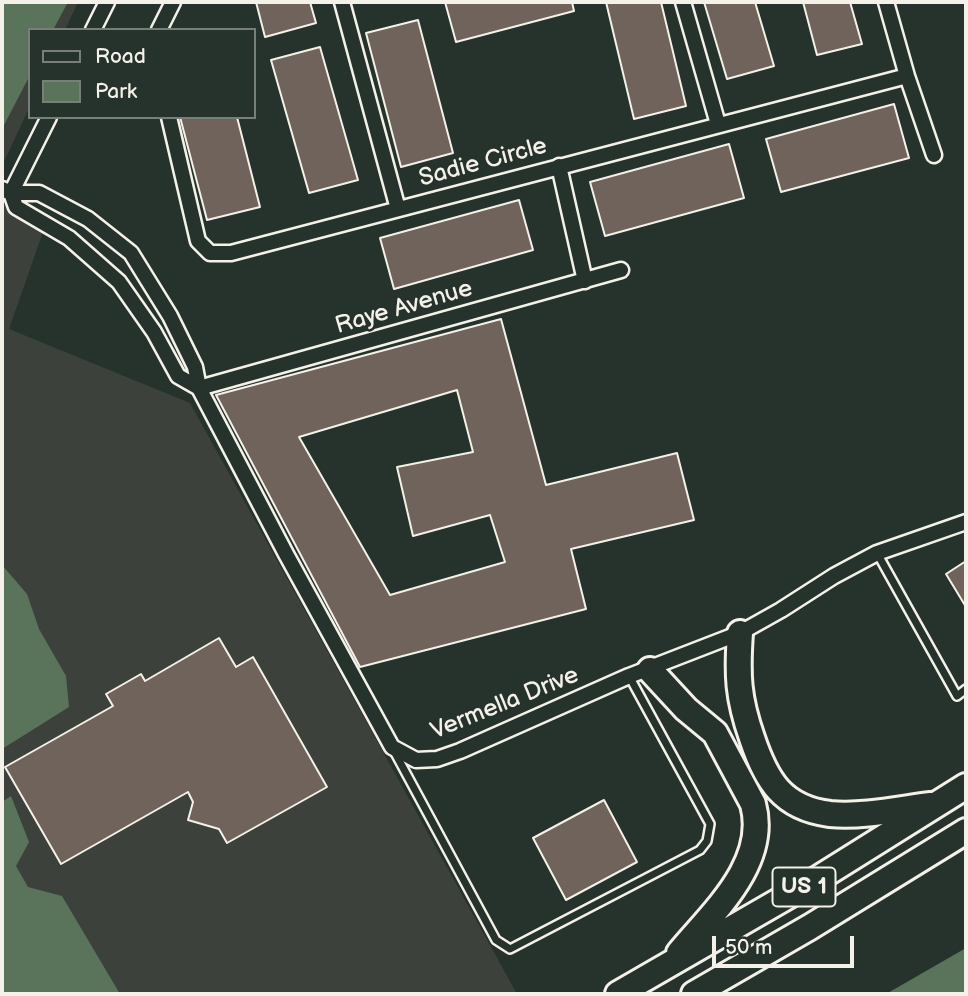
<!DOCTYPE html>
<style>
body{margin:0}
#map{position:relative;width:968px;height:996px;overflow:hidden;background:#26332d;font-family:"Balsamiq Sans",sans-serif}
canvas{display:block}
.frame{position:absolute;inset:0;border:4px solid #f4f1e8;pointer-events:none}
.legend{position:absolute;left:28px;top:28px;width:228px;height:91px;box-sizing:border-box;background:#26332d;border:2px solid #787f78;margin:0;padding:9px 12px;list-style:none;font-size:21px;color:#f4f1e8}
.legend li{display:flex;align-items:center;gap:14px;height:35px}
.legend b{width:35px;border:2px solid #787f78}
.scale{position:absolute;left:712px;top:936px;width:142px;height:32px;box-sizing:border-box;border:4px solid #f4f1e8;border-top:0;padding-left:9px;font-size:21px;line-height:24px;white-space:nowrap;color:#f4f1e8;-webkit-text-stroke:5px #26332d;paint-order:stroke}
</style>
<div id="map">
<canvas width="968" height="996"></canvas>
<div class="frame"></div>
<ul class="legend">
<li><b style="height:9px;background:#26332d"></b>Road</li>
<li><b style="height:19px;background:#59745a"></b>Park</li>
</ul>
<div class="scale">50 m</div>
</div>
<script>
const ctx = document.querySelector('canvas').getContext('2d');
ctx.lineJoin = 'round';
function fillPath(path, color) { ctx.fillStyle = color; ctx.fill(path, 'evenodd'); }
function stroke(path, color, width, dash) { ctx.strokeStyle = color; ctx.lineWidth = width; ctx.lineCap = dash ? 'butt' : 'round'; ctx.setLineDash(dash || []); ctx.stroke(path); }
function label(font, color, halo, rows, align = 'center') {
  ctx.font = font + ' "Balsamiq Sans",sans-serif'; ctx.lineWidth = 5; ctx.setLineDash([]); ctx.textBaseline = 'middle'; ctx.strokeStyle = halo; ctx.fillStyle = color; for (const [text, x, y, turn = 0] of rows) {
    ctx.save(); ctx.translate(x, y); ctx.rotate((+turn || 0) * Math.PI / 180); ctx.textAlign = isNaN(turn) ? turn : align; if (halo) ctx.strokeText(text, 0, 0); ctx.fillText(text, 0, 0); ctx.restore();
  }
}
const built = new Path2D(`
 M2,2H78L65,30H30V106L2,166Z
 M2,204L45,226L9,329L190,403L517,994H2Z`);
const green = new Path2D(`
 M2,2H68L53,30H30V75L2,129Z
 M2,565L27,594L39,629L66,676L69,707L2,749Z
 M11,796L29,842L16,866L28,887L62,896L120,994H2V802Z
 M966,948V994H886Z`);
const building = new Path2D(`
 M256,2H310L316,23L265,37Z
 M445,2H572L574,11L456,42Z
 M606,2H661L686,106L634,119Z
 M704,2H755L774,66L727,79Z
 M803,2H850L862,44L817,55Z
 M418,20L453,153L401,167L366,33Z
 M320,47L358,180L309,193L271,60Z
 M894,104L909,158L781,192L766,139Z
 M180,117H237L260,207L207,220Z
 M729,144L744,198L605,236L590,182Z
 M519,200L533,250L394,289L380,238Z
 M501,319L546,485L677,453L694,520L571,549L586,609L360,667L216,395ZM457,390L473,452L397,467L413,536L490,515L505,562L390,595L299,437Z
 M966,561V607L946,574Z
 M219,638L236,667L253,657L327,787L227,843L219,829L188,820L193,802L188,792L61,864L5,767L113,706L106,694L141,674L145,681Z
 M604,800L637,862L566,900L533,838Z`);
const service = new Path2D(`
 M877,553L957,696L966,689
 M394,751L496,940L510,949L700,850L707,841L710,824L629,676`);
const minor = new Path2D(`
 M342,2L398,209
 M683,2L718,124
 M886,2L907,76L934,155
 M93,30L107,2
 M159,30L173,2
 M169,117L198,241L210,253H231L907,76
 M559,166L585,281
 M2,189L11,193H39L88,219L131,253L170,316L195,367L199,388L286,554L392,747L416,760L437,759L460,751L629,676L740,633L781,610L834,576L877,553L966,522
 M11,193L16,207L69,238L119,282L154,332L178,376L199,388
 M11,193L49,117
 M199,388L621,270`);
const trunk = new Path2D(`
 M740,633C737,675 738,698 752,738C766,780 782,808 830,814C863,817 899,809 931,805
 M650,670L686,709L715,733L753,804C769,863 713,912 679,953
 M618,994L819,878L966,786
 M694,994L810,927L966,831`);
const shields = [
 [804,887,63]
];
const shieldNames = [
 ["US 1",804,887]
];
const streetNames = [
 ["Sadie Circle",483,163,-15],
 ["Raye Avenue",404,308,-16],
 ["Vermella Drive",505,704,-22]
];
fillPath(built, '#3c413b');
fillPath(green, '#59745a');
fillPath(building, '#70635b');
stroke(building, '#f4f1e8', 2);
stroke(service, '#f4f1e8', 12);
stroke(minor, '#f4f1e8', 19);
stroke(trunk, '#f4f1e8', 30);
stroke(service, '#26332d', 7);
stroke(minor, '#26332d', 14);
stroke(trunk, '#26332d', 24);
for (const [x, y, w] of shields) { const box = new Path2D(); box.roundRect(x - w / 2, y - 19.5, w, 39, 5); ctx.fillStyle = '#26332d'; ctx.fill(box); stroke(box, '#f4f1e8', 2); }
label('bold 23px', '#f4f1e8', null, shieldNames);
label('24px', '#f4f1e8', '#26332d', streetNames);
</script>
